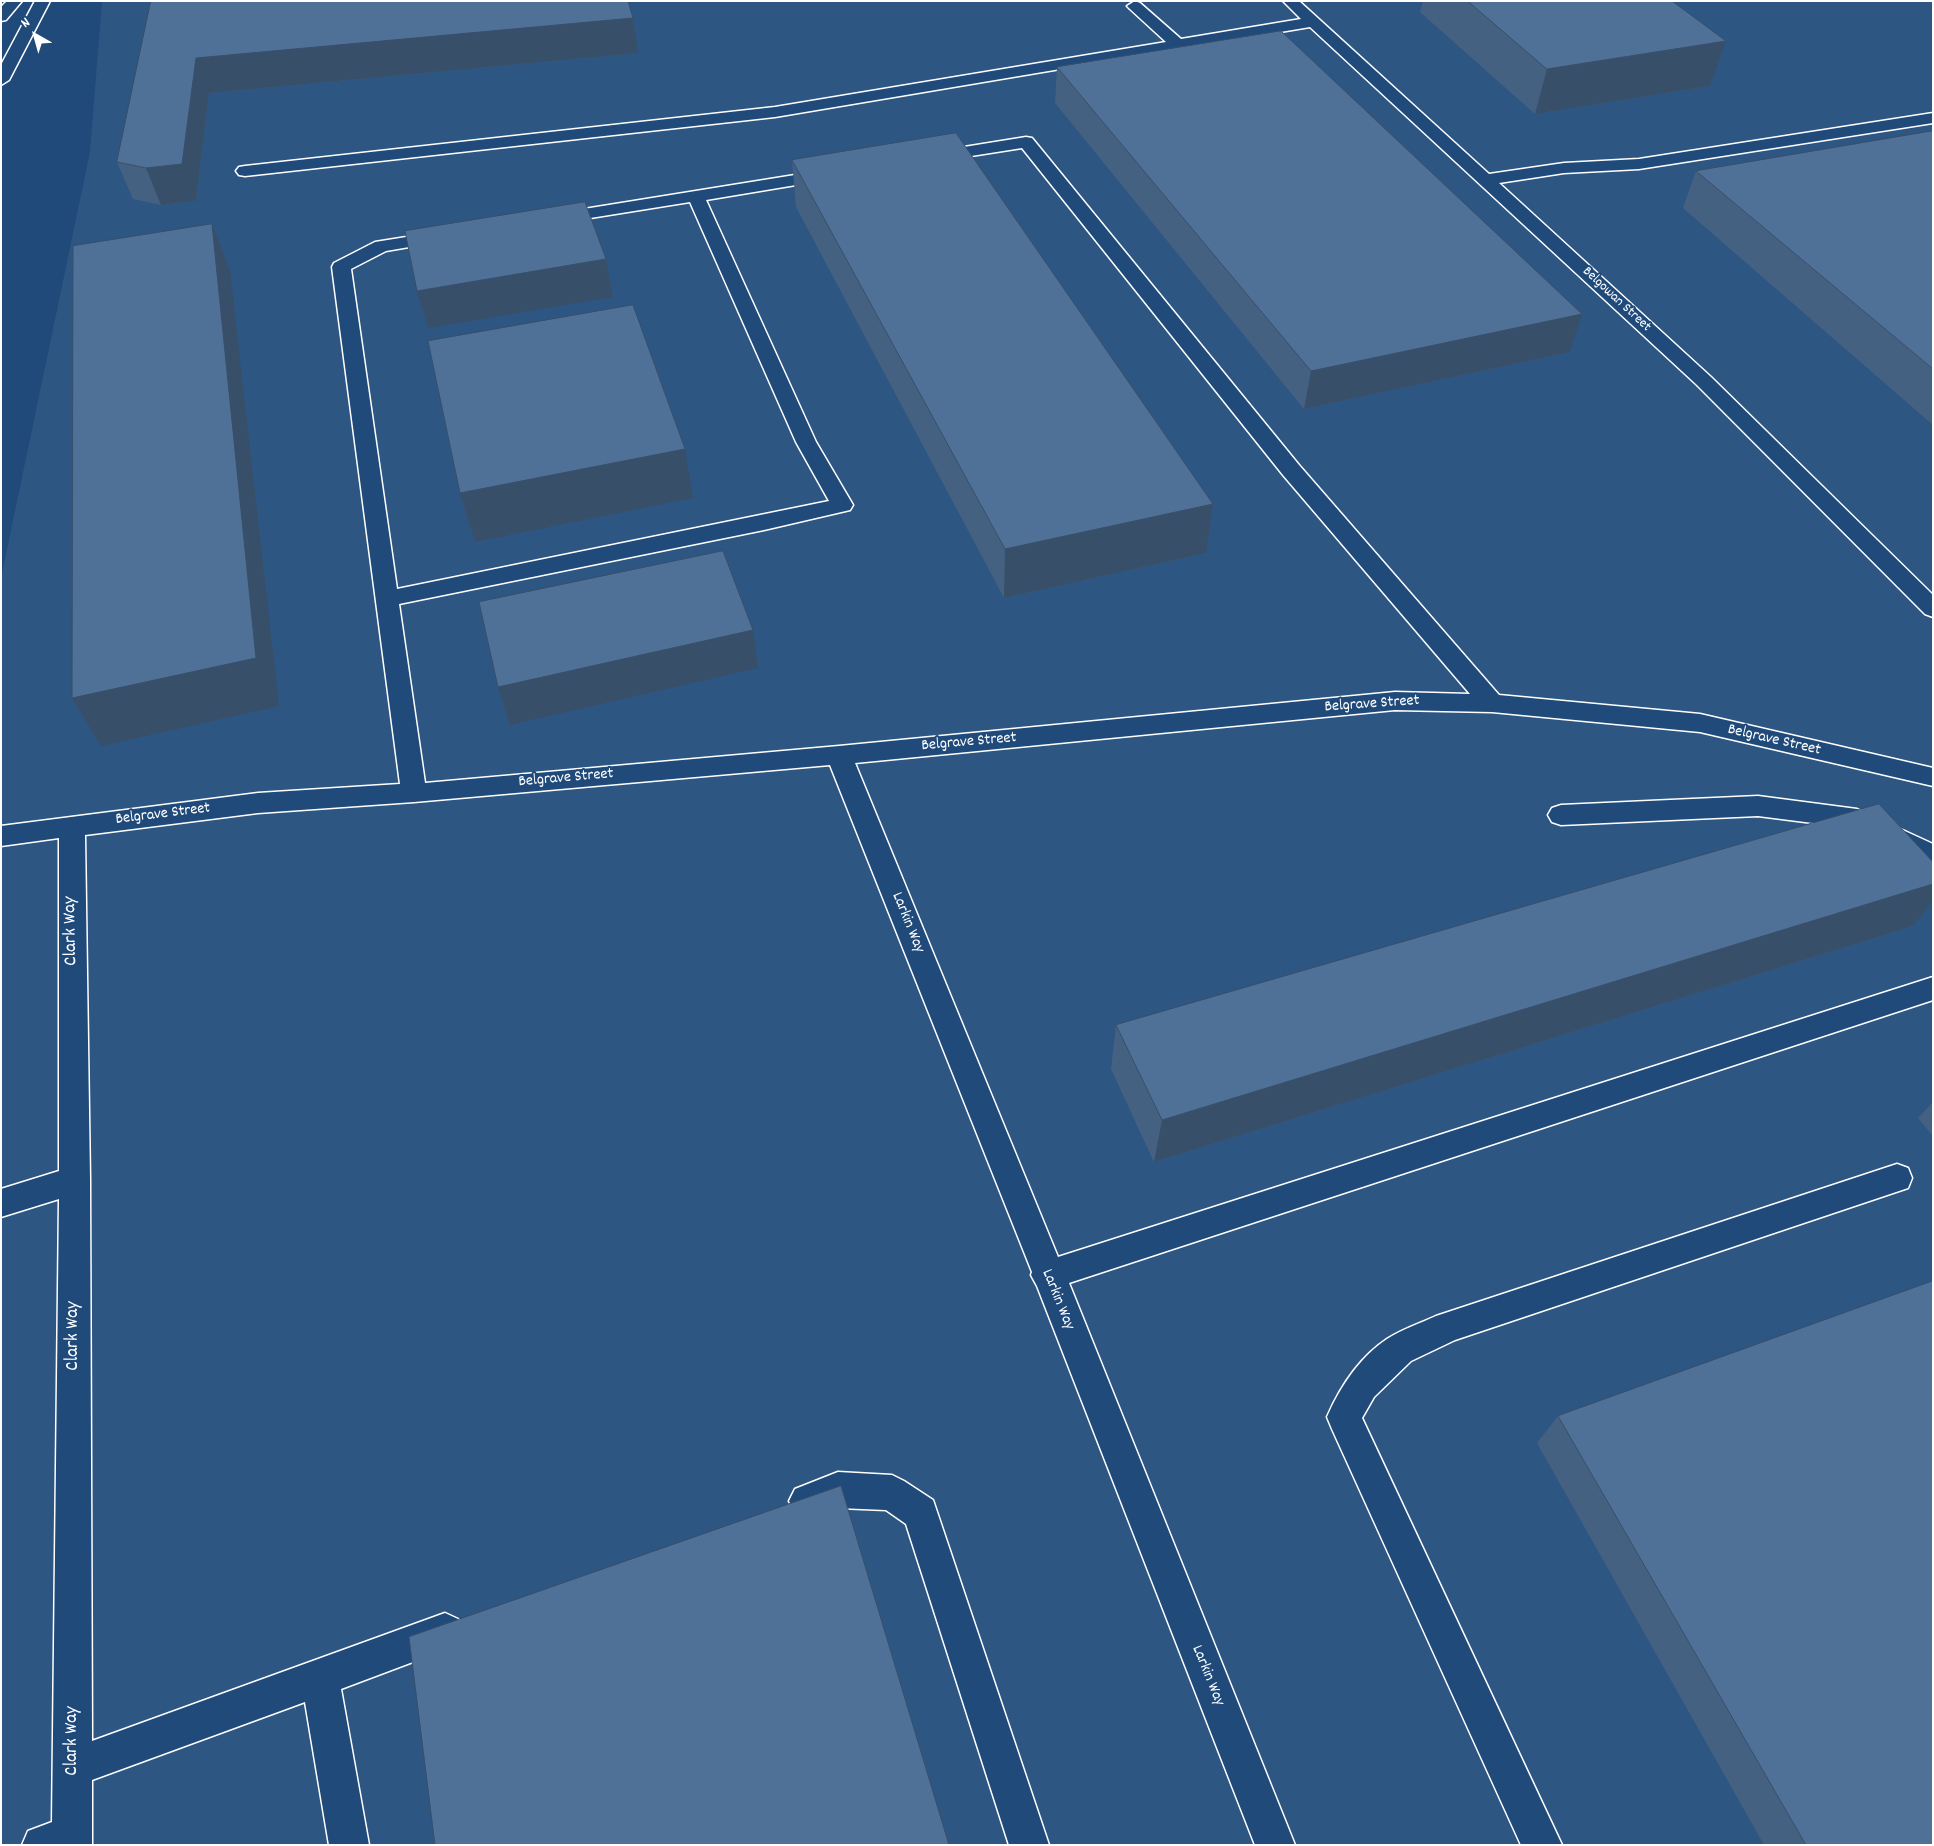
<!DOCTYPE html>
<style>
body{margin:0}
#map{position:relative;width:1934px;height:1846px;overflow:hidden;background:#1f4a7a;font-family:Dekko,sans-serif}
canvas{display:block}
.frame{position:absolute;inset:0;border:2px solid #fff;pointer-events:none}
.north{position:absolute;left:10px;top:10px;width:50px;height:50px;-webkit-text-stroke:4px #1f4a7a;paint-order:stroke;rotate:322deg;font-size:14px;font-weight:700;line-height:20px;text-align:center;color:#fff}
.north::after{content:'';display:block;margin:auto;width:18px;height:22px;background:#fff;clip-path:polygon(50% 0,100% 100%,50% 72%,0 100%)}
</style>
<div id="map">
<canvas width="1934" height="1846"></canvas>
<div class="frame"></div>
<div class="north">N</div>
</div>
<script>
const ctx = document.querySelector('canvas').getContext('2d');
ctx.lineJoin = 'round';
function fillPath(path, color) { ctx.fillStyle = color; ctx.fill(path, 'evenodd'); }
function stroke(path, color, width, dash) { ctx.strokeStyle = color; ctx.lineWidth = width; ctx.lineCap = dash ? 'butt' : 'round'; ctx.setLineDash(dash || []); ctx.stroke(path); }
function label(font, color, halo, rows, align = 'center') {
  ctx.font = font + ' Dekko,sans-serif'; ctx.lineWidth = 4; ctx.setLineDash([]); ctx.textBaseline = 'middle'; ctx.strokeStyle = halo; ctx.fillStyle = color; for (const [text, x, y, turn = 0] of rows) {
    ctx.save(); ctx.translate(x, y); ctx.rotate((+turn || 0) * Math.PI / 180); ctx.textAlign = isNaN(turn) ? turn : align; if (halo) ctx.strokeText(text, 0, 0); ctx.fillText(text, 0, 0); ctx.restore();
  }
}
const built = new Path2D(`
 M102,1L1933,2V1845H1V578L90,152Z`);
const minor = new Path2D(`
 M1135,1L1140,3L1181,39L1301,19L1283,1H1299L1489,174L1564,163L1639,159L1933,113V123L1639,169L1564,173L1499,183L1711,377L1933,595V617L1925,614L1697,385L1310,27L775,117L245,176L239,175L236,171L239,167L245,166L775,107L1166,42L1130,9L1127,6Z
 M1026,137L1032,138L1299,465L1499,695L1700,714L1933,768V786L1700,732L1492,712L1395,710L855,763L1058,1257L1933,977V1000L1069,1283L1295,1845H1255L1037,1286L1031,1275L1032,1272L830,765L414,802L258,813L85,835L90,1180L92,1741L445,1613L458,1619L464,1632L458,1645L341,1689L369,1845H329L305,1702L92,1780V1845H22L28,1831L52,1822L59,1199L1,1217V1189L59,1171V838L1,846V826L258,793L400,784L332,267L334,263L375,242L444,231L450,232L453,236L450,240L444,241L386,251L351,269L397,589L829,501L796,442L690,202L553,224L547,223L544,219L547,215L553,214L832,169L838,170L841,174L838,178L706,200L816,442L853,505L850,510L764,530L399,604L425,783L839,746L1395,692L1470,694L1283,475L1022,148L933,162L927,161L924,157L927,153L933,152Z
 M1758,796L1857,809L1933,844V866L1852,828L1758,816L1561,825L1552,822L1548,815L1552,808L1561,805Z
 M1897,1164L1908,1168L1912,1178L1908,1188L1455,1340L1411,1361L1374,1397L1362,1418L1562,1845H1521L1332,1429L1327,1417C1340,1387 1360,1357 1387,1339C1402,1329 1421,1323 1436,1316Z
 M838,1472L892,1475L904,1481L933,1500L1049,1845H1009L906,1524L886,1510L838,1508L807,1519L795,1513L789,1501L795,1489Z`);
const highway = new Path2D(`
 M7,1H22L6,20L1,21V7Z
 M35,1H50L9,80L1,85V65Z`);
const wall = new Path2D(`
 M151,1L638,53L209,93L196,201L161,205L133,199L117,162Z
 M1423,1H1672L1710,86L1535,114L1420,12Z
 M1057,67L1570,352L1304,409L1055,103Z
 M1933,131V425L1683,208L1696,171Z
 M792,160L1206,553L1004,598L796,207Z
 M1913,926L1154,1162L1111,1069L1116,1025Z
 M1933,1102V1136L1918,1118Z
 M1558,1416L1933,1845H1764L1537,1443Z`);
const shadedWall = new Path2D(`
 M633,18L638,53L209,93L196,201L161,205L146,168L196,58Z
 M1726,41L1710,86L1535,114L1547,69Z
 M212,224L230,271L279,706L101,746L72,698Z
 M606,259L613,297L428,328L417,291Z
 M1582,314L1570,352L1304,409L1311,371Z
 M685,449L693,498L475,542L460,493Z
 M1213,504L1206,553L1004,598L1005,549Z
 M753,630L758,668L510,725L498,687Z
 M1933,884V900L1913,926L1154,1162L1162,1120Z`);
const building = new Path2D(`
 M151,1H628L633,18L196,58L182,164L146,168L117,162Z
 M1468,1H1672L1726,41L1547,69Z
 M1281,31L1582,314L1311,371L1057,67Z
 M1933,131V369L1696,171Z
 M956,133L1213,504L1005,549L792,160Z
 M585,202L606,259L417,291L405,231Z
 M212,224L256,658L72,698L73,246Z
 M633,305L685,449L460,493L428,341Z
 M723,551L753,630L498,687L479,602Z
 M1879,804L1933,862V884L1162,1120L1116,1025Z
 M1933,1281V1845H1806L1558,1416Z
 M841,1486L949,1845H435L409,1637Z`);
const farStreetnames = [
 ["Belgowan Street",1616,300,43]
];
const streetNames = [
 ["Belgrave Street",1372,705,-4],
 ["Belgrave Street",1774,741,13],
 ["Belgrave Street",969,743,-5],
 ["Belgrave Street",566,779,-5],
 ["Belgrave Street",163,815,-7],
 ["Larkin Way",907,923,68],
 ["Larkin Way",1057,1300,68],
 ["Larkin Way",1207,1676,68]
];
const nearStreetnames = [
 ["Clark Way",72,931,-91],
 ["Clark Way",74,1336,-90],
 ["Clark Way",73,1741,-90]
];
fillPath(built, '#2e5683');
stroke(minor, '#fff', 3);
stroke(highway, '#fff', 3);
fillPath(minor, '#1f4a7a');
fillPath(highway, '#1f4a7a');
fillPath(wall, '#456182');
fillPath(shadedWall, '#384f6a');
fillPath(building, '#507197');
stroke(building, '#384f6a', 1);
label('14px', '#fff', '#1f4a7a', farStreetnames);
label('16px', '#fff', '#1f4a7a', streetNames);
label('19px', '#fff', '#1f4a7a', nearStreetnames);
</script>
